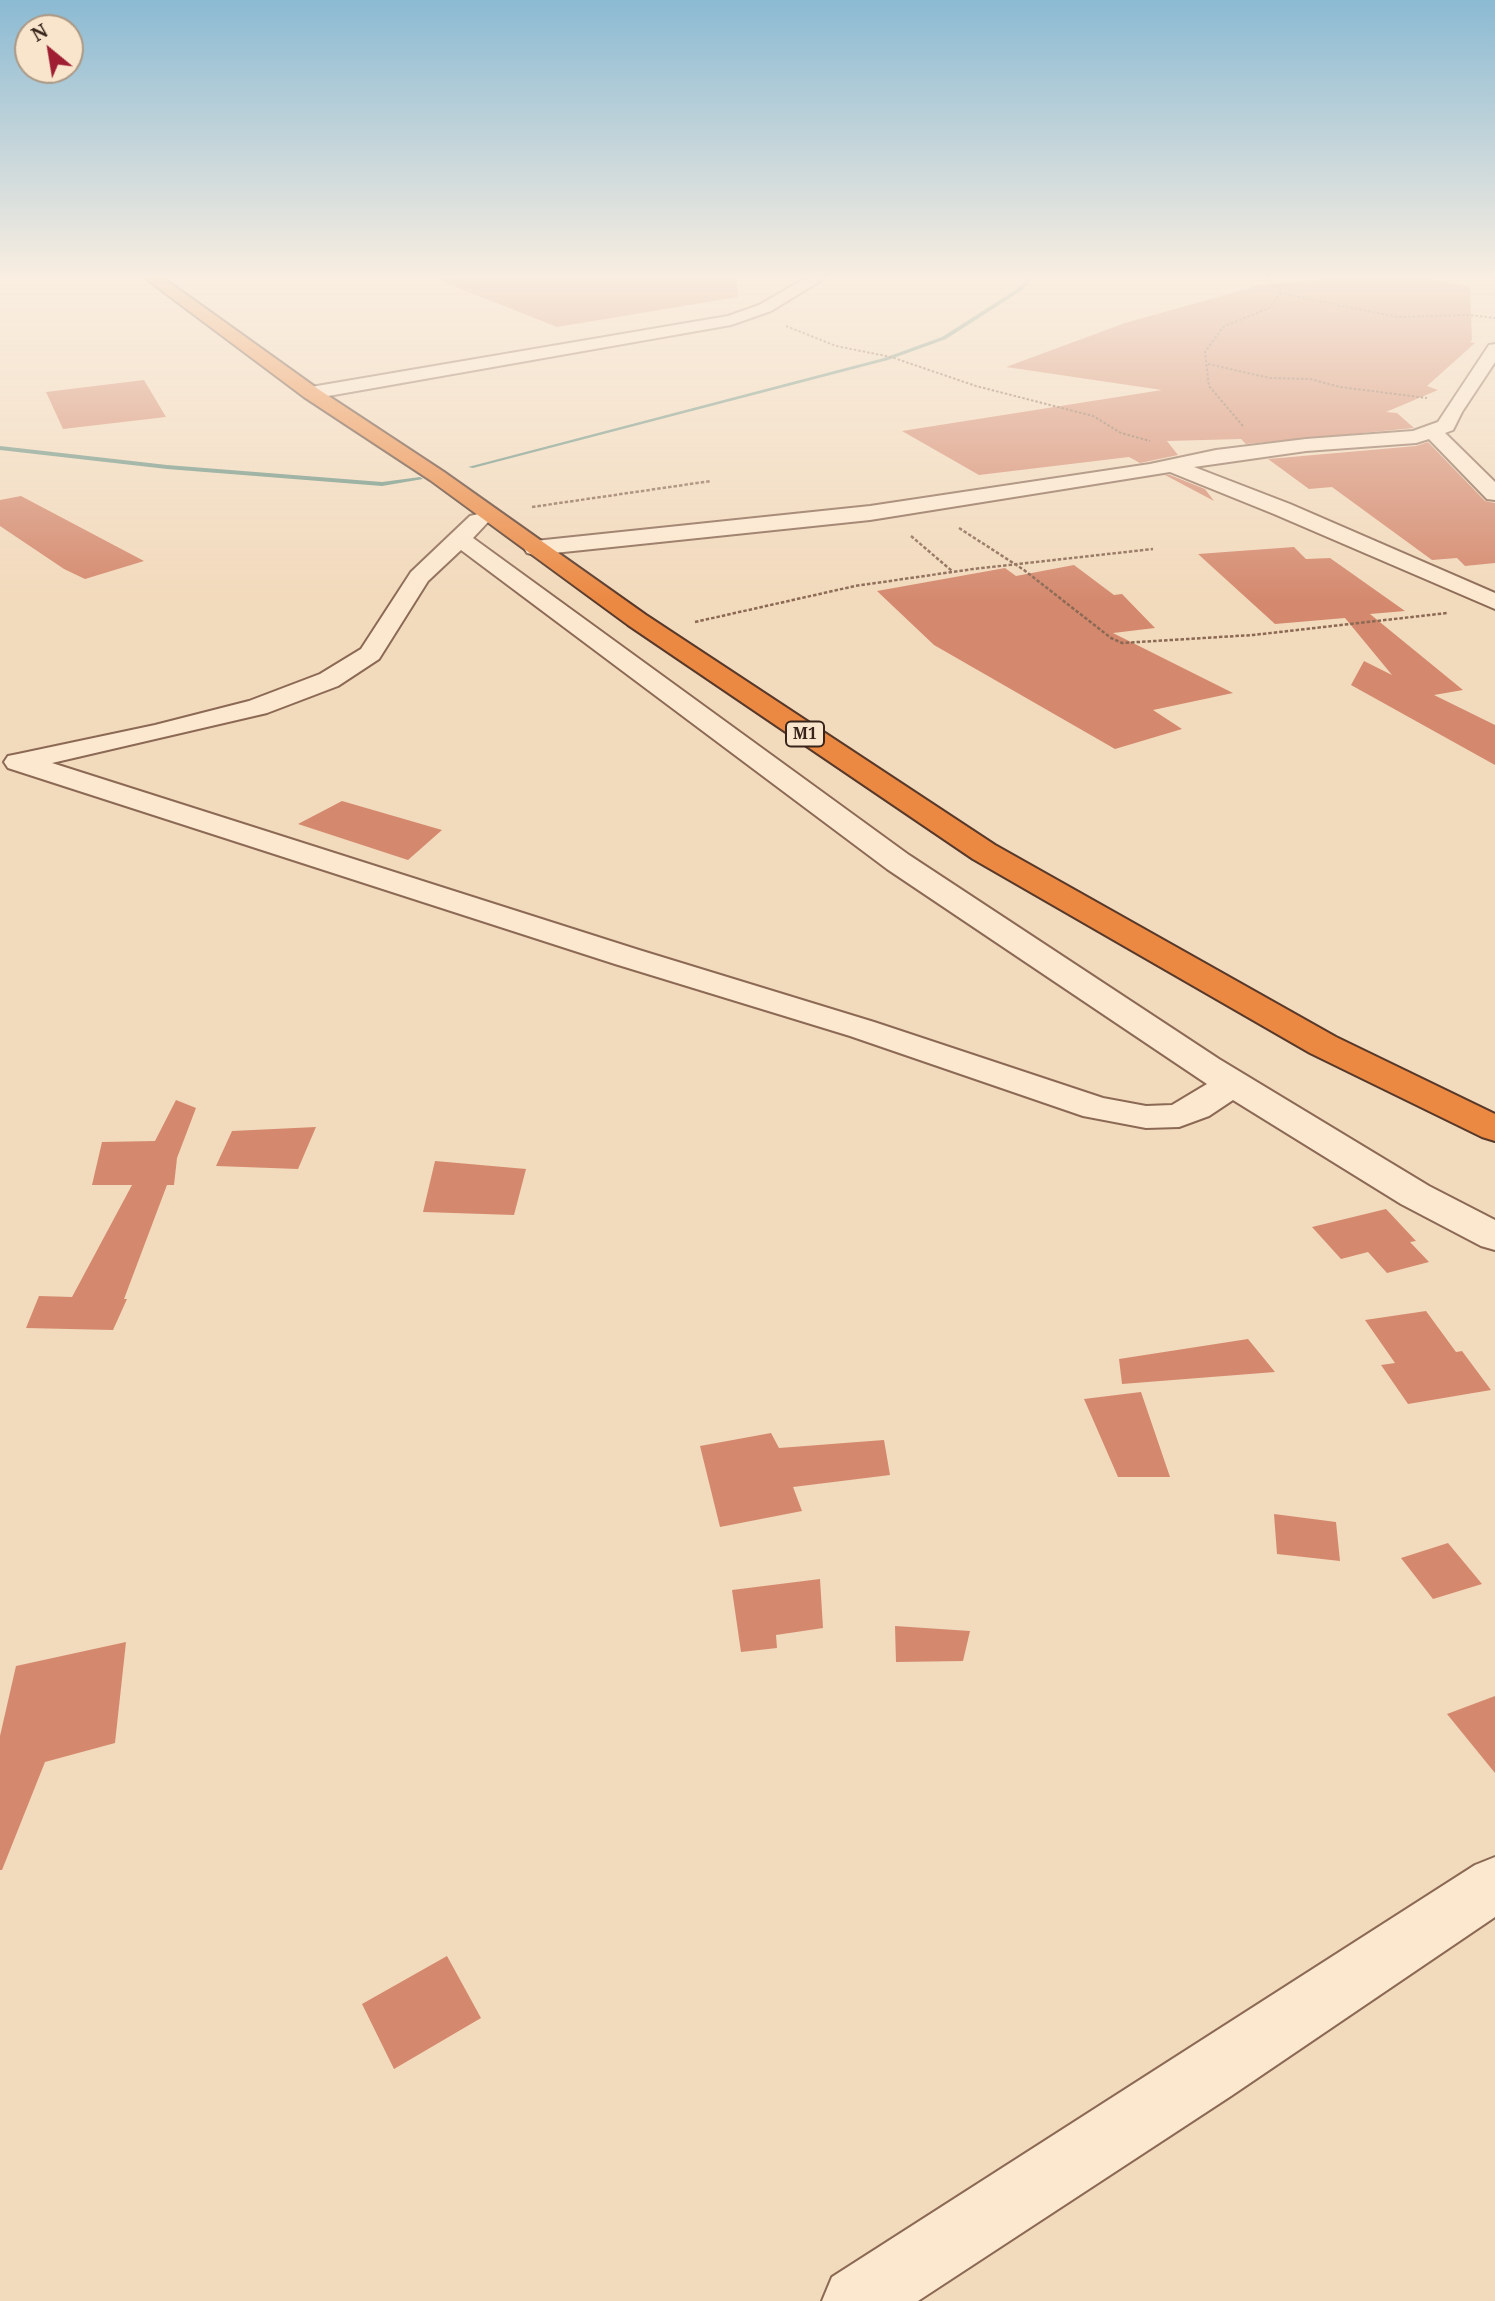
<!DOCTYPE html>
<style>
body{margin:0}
#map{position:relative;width:1495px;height:2301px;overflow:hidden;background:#f2dabc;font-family:"Noto Serif",serif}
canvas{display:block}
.north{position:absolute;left:14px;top:14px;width:70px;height:70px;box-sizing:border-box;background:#f8e5cc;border:2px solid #ab9885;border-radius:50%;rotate:330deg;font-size:19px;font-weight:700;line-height:28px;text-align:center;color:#38241a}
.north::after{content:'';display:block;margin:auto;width:24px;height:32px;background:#9f1e32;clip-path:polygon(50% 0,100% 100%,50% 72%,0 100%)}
</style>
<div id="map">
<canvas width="1495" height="2301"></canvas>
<div class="north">N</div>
</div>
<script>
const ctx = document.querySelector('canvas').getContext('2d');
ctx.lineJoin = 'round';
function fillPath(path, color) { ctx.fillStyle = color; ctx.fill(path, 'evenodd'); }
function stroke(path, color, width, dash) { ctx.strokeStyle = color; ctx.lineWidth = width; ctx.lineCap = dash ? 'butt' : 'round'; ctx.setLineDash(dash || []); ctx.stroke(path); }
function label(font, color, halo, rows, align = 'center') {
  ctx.font = font + ' "Noto Serif",serif'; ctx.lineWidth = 5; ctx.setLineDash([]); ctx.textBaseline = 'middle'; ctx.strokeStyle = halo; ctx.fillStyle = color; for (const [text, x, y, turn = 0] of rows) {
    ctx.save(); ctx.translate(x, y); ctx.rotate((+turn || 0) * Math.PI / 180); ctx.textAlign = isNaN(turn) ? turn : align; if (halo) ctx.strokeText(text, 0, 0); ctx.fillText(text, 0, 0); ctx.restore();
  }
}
const stream = new Path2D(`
 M1029,278H1034L1021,291L946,339L888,360L473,468L468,467L884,358L942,337L1017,289Z
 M0,446L167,465L382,482L420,477L423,479L382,486L167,469L0,450Z`);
const building = new Path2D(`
 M736,278L738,297L557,327L436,279Z
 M1332,278H1430L1470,287L1472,340L1470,342L1475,343L1427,386L1438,390L1386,412L1397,413L1414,428L1246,444L1241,439L1167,441L1178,455L1140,463L1129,457L979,475L902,431L1162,390L1006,367L1125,323L1260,285Z
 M144,380L166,417L63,429L46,392Z
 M1428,442L1485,501L1495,503V563L1465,566L1457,558L1432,560L1332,487L1309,489L1268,459L1416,446Z
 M1165,475H1170L1205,489L1214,501Z
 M21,496L144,561L85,579L64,569L0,526V500Z
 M1294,547L1306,559L1330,558L1405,611L1370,614L1463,690L1434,695L1495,725V765L1351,685L1364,661L1392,675L1345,618L1275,624L1198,554Z
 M1074,565L1114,595L1122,594L1155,628L1113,633L1233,693L1153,710L1182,729L1115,749L934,645L877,591L1005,568L1016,576Z
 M342,801L442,830L408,860L298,824Z
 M176,1100L196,1108L177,1158L174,1185H167L124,1299H127L113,1330L26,1328L39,1296L72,1297L132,1185H92L102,1142L155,1141Z
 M316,1127L298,1169L216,1166L232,1131Z
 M435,1161L526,1169L514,1215L423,1212Z
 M1386,1209L1416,1241L1410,1242L1429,1262L1387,1273L1368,1252L1341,1259L1312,1227Z
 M1426,1311L1456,1352L1462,1351L1491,1390L1408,1404L1381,1365L1395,1363L1365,1320Z
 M1248,1339L1275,1372L1122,1384L1119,1359Z
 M1141,1392L1170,1477H1118L1084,1399Z
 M771,1433L779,1448L884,1440L890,1475L793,1487L802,1511L720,1527L700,1446Z
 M1274,1514L1336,1522L1340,1561L1277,1554Z
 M1448,1543L1482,1584L1433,1599L1401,1558Z
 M820,1579L823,1628L776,1635L777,1648L741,1652L732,1590Z
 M895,1626L970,1631L963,1661L896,1662Z
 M126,1642L115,1743L45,1762L2,1870H0V1736L16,1666Z
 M1495,1696V1773L1447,1714Z
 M447,1956L481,2018L394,2069L362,2004Z`);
const pathFar1 = new Path2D(`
 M1280,293L1397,317L1468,315L1495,318
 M786,326L836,346L891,357L976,386L1093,416L1121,433L1150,441
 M1208,364L1270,378L1310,379L1340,387L1427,398
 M1243,426L1209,386L1205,352L1223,327L1269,308L1282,291L1266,278`);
const path = new Path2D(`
 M532,507L711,481
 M959,528L1024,570L1111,638L1122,643L1253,635L1447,613
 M911,536L952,571
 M695,622L855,586L973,569L1153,549`);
const street = new Path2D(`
 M806,278H825L771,311L731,325L311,399L302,393L311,387L728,316L759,305Z
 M1495,344V362L1462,412L1453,430L1445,433L1495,482V500L1487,499L1429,439L1416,443L1306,451L1194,467L1290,504L1495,593V609L1274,514L1170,472L870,520L535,555L527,553L524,548L527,543L535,541L870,506L1150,464L1216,450L1306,439L1413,431L1438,422L1489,345Z
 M478,514L486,516L489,521L473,538L909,855L1219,1059L1429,1186L1495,1220V1250L1481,1246L1401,1204L1233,1100L1209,1116L1179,1127L1146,1128L1083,1116L850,1036L615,964L8,768L4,762L8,756L18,754L155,725L249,701L320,674L361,649L411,572L470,516ZM461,550L887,869L1207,1084L1172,1105L1146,1106L1103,1098L874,1022L639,950L52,763L267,713L338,686L379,659L428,581Z
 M1495,1857V1917L1231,2096L918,2301H822L832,2277L1475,1865Z`);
const highway = new Path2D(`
 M145,278H163L318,389L444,472L646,615L995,845L1336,1037L1495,1114V1141L1482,1137L1310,1053L973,859L628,625L430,480L304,397Z`);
const shields = [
 [805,734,38]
];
const shieldNames = [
 ["M1",805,734]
];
fillPath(stream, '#679080');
fillPath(building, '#d4896e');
stroke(street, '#8b6954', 4);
stroke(highway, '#573829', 4);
stroke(pathFar1, '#8b6954', 2, [2.5, 2]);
stroke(path, '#8b6954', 2.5, [3.5, 2]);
fillPath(street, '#fce8cf');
fillPath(highway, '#eb8943');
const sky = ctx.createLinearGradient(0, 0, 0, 601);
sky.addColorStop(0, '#8bbad3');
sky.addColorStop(0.46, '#f9eee1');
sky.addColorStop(1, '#f9eee100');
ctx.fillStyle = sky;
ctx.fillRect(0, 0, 1495, 601);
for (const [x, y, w] of shields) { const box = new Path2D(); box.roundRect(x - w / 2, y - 12.5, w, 25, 5); ctx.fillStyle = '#f8e5cc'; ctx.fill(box); stroke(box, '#38241a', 2); }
label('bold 16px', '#38241a', null, shieldNames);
</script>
